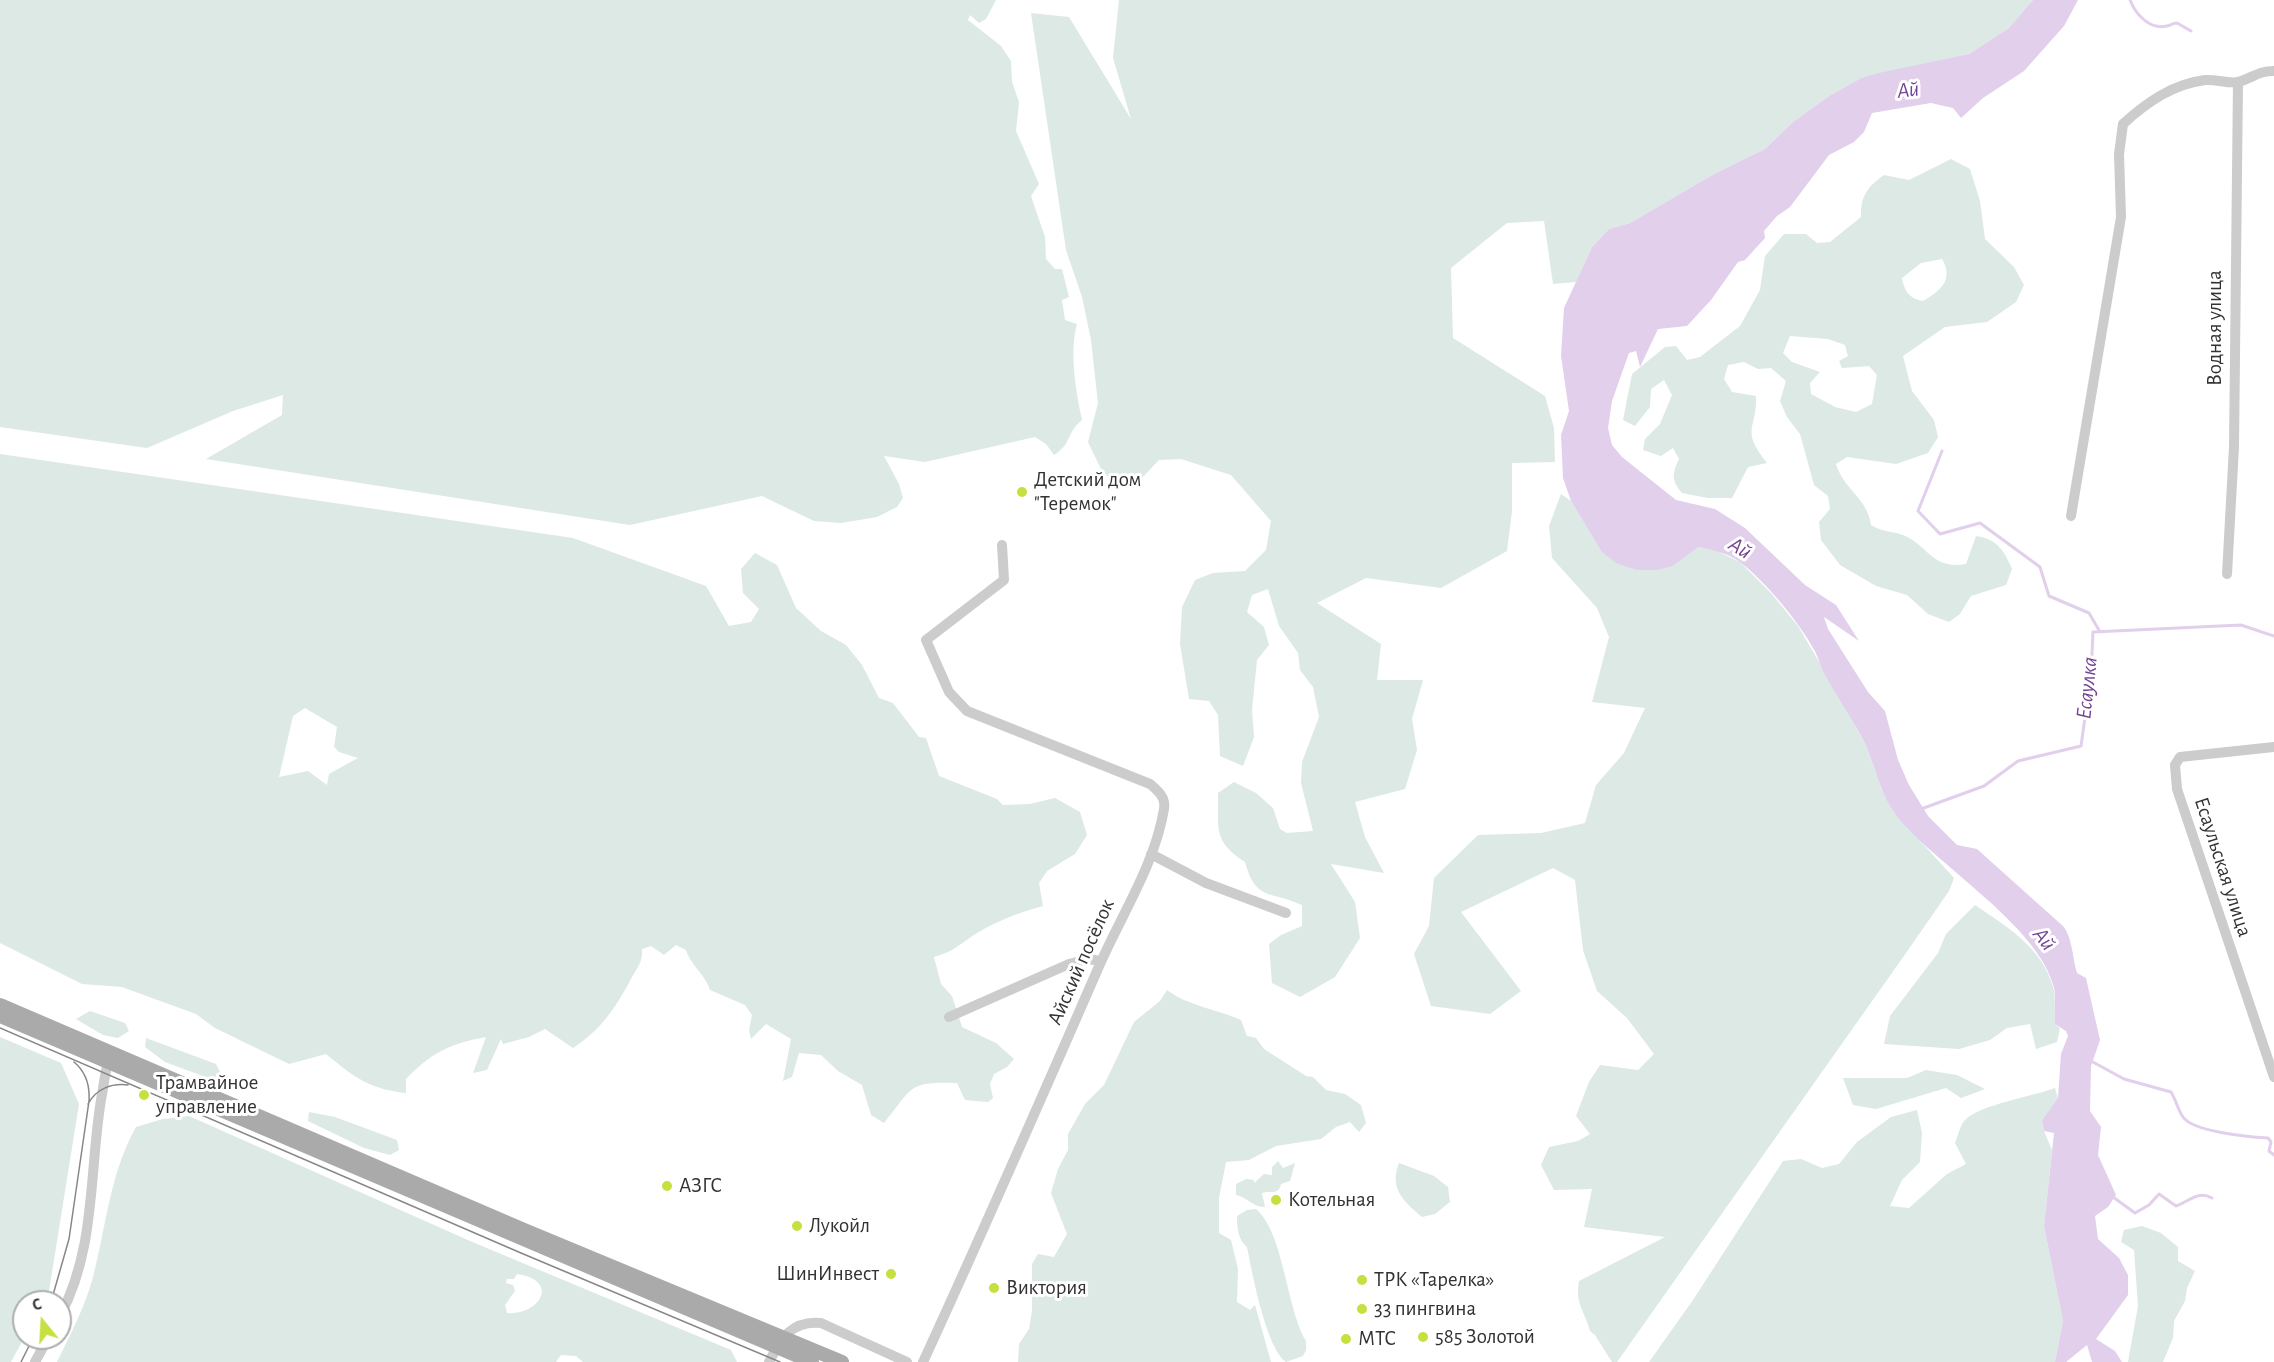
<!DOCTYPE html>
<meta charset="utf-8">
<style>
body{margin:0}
#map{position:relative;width:2274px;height:1362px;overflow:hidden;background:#fff;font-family:"Alegreya Sans",sans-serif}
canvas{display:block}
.north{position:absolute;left:12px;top:1290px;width:60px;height:60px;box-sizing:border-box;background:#fff;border:2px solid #adadad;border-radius:50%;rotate:342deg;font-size:16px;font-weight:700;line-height:24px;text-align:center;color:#323232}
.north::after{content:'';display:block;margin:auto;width:21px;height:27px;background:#c7df3f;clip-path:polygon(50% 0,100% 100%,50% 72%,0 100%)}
</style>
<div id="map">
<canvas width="2274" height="1362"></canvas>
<div class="north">С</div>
</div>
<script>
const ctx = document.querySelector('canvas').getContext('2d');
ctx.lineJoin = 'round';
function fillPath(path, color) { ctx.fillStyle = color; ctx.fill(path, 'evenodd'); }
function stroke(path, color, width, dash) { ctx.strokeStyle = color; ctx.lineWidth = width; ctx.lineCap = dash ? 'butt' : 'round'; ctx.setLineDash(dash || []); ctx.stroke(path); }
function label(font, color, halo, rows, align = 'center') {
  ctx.font = font + ' "Alegreya Sans",sans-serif'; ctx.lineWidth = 6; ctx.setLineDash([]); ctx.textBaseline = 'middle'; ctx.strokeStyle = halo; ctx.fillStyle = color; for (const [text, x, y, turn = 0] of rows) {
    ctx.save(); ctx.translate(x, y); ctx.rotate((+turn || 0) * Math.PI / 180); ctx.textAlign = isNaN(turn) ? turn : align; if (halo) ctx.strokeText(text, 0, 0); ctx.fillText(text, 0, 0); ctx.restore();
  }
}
const green = new Path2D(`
 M0,0H996L986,19L979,23L970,15L968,20L1001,46L1011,61L1012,82L1019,102L1016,131L1039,184L1031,196L1045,237L1046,259L1055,269H1062L1069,297L1062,300L1065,320L1077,324C1069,351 1076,393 1082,420C1066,433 1072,444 1054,455L1046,444L1035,437L925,462L884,456L899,484L903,498L897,507L877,517L841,523L814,521L762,496L630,525L206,459L282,415L283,395L233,411L147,448L0,427Z
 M1119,0H2033L2009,28L1969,54L1861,78L1829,96L1793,122L1765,149L1714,174L1630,223L1609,229L1592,247L1576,282L1553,284L1544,221L1507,223L1451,268L1453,338L1545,396L1554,428L1555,462L1512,463V511L1507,551L1441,588L1366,578L1317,603L1381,644L1377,680H1423L1412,719L1417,750L1405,789L1355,802L1365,837L1384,873L1331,864L1355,902L1360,938L1335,977L1300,997L1272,983L1269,944L1281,935L1302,926V905C1268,890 1256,901 1245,862C1212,841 1219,828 1218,793L1234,782L1256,793L1273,808L1280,829L1287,833L1313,831L1301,783L1302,762L1319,717L1313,687L1300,670L1298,653L1279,626L1268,589L1252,595L1247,612L1264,627L1269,645L1257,660L1252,710L1254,737L1243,766L1220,756L1218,715L1209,701L1189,699L1180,644L1182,607L1195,580L1213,573L1245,571L1266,550L1271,521L1231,475L1181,459L1159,460L1142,478L1117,487L1101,469L1088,442L1098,403L1091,340L1082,297L1066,250L1031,13L1069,17L1131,119L1113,58Z
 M1951,159L1970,169L1980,201L1985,239L2014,267L2024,285L2016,302L1987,322L1945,327L1903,356L1912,391L1934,420L1938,437L1928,453L1896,464L1847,457L1836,464C1844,490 1868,499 1871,525C1882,532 1892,531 1903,535C1929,546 1932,570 1966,564L1976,536C1997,539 2004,550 2012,569L2006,585L1971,596L1960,614L1949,622L1928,614L1907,595L1876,586L1840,565L1821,540L1819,522L1830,509L1828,496L1814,485L1800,434L1787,417L1780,401L1786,381L1771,368L1758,369L1744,362L1728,365L1724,379L1732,392L1756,396C1757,431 1740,428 1767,463L1748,467L1732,498H1708L1682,493C1671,480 1672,474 1679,459L1673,448L1661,456L1643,450L1645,439L1660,424L1672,395L1664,380L1651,389L1650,407L1635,426L1623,420L1632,374L1665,347L1676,346L1687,360L1700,357L1740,326L1760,290L1765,256L1784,234H1806L1817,243L1830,242L1861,217C1860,197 1868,186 1884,175L1909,180ZM1942,259C1954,279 1941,291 1923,301C1910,299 1904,291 1902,278L1921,263ZM1790,336L1828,339L1845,345L1848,356L1839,361L1842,368L1869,366L1877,375L1872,404L1856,412L1835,407L1811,394L1810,383L1820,372L1792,362L1783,353Z
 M0,454L573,538L706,586L729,626L751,622L759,609L743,593L741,569L755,553L777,565L796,608L821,631L846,645L862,665L879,698L893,703L919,737L926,738L939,776L997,799L1003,805L1030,804L1055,798L1080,812L1087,835L1075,854L1047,871L1039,883L1043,906C1017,913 989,924 968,939C954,949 951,952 934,957L941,984L952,996L962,1027L996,1043L1014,1059L1007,1067L994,1074L990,1084L993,1098L988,1102L965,1100L957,1083C908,1081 913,1087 884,1123L871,1115L862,1085L838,1071L821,1055L799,1053L792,1077L783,1081L791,1039L766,1024L751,1039L749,1030L752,1015L745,1005L710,990C705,974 691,966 686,950L676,945L664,955L651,946L642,949C643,963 637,967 631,979C616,1007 601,1030 573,1048L545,1029L529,1037L503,1044L501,1039L487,1070L473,1073L486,1037C451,1043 431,1053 406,1079V1093C369,1089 354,1077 326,1054L289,1064L215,1028L196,1014L122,987L82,984L0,943ZM305,708L337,727L334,747L339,752L358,758L329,774L327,785L308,771L279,777L293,716Z
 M1561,494L1571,501L1601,551L1673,566L1697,547L1717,551L1740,562L1771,593L1798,626L1845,706L1867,748L1881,788L1894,812L1954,878L1949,891L1906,953L1617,1362H1612L1595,1335L1590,1331C1584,1309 1575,1305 1579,1281L1665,1237L1584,1227L1592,1189L1554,1190L1541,1165L1549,1147L1578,1141L1590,1134L1576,1116L1589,1082L1600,1065L1638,1070L1654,1054L1627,1018L1597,991L1583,950L1575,880L1553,868L1461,912L1521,991L1490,1014L1431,1006L1414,954L1429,926L1434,878L1478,835L1541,833L1585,823L1596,785L1624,753L1645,708L1592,702L1609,637L1597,608L1552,558L1549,526Z
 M1975,905C2007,927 2042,947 2053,987C2056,998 2054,1013 2055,1024L2060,1028L2057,1042L2036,1049L2030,1024L2007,1028L1990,1040L1959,1049L1884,1044L1890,1016L1938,953L1946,934Z
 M1167,990C1188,1006 1217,1009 1241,1020L1247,1036L1256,1038L1264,1049L1306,1076L1313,1077L1326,1090L1345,1094L1361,1105L1366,1123L1359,1132L1350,1122L1336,1127L1321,1139L1276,1146L1249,1160L1226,1162L1219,1198V1233L1231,1240L1238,1269L1237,1302L1250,1310L1255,1305L1271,1362H1018L1019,1344L1029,1329L1032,1311V1264L1038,1254L1054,1257L1067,1234L1051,1193L1058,1169L1068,1150V1134L1085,1104L1104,1085L1134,1022L1160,1001Z
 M90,1011L125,1023L129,1031L118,1038L103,1035L76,1019Z
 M0,1037L61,1063L79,1104L49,1291L43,1302H24V1338L11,1362H0Z
 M146,1038L216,1064L221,1074L219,1082L165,1062L145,1047Z
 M1926,1070L1957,1075L1985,1089L1961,1098L1946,1088L1876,1109L1853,1105L1843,1078H1907Z
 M2055,1088L2058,1098L2042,1120L2044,1131L2052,1150L2044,1226L2063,1321L2055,1362H1649L1693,1300L1783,1161L1801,1159L1822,1168L1839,1164L1857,1142L1891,1117L1917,1110L1922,1133L1920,1162L1902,1180L1890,1206L1909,1208L1947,1174L1966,1164L1955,1143C1958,1136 1960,1125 1965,1120C1979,1105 2034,1096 2055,1088Z
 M309,1112L335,1117L397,1140L399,1150L390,1155L364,1148L308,1121Z
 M189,1116L470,1241L731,1350L737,1362H583L576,1356L561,1355L556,1362H57C70,1335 85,1307 93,1277C106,1227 110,1173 136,1127L163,1119ZM517,1274C562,1281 538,1316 507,1313L505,1305L515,1291L513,1285L506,1283L507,1279H514Z
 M1278,1161L1283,1168L1295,1163L1290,1181L1281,1184C1278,1196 1271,1190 1262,1193L1265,1207C1254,1208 1247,1197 1236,1195V1184L1246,1179L1254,1180V1183L1264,1174L1272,1175V1167Z
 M1399,1163L1434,1176L1448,1187L1450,1202L1435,1214L1422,1217C1403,1201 1389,1188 1399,1163Z
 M1256,1209C1284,1233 1286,1307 1306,1341V1350L1303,1356L1286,1362C1266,1348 1252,1272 1247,1247C1238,1240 1237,1227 1237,1216L1247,1210Z
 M2142,1226L2161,1233L2178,1247V1261L2195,1271L2187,1288L2185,1301L2174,1321L2173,1338L2163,1362H2128L2138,1306L2134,1250L2121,1242L2124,1230Z`);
const water = new Path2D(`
 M2033,0H2078L2064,26L2024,71L1983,98L1961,118L1953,108L1931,103L1872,113L1864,132L1854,142L1829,155L1790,207L1777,216L1764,231L1765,238L1745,260L1738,262L1711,300L1687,326L1658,329L1640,367L1636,351L1629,353L1612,401L1608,428L1612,445L1622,457L1676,500L1715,509L1745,528L1805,585L1836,605L1859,641L1824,617L1828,629L1868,692L1885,711L1898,760L1909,785L1928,816L1957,845L1977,849L2064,927C2073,941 2072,957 2077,973L2086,978L2100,1040L2091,1066L2090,1111L2101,1127L2098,1155L2116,1195L2108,1207L2095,1216L2098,1239L2119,1258L2128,1275V1295L2096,1339L2115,1351L2122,1362H2092L2087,1345L2066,1362H2055L2063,1321L2044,1226L2054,1133L2044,1131L2042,1120L2058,1098L2061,1054L2068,1036L2066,1031L2055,1024C2054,1013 2056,999 2054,988C2039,925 1935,865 1896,815C1881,795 1876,771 1867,748C1855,722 1838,699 1824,673C1820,665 1818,656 1813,648C1799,622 1764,580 1740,562C1728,553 1712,550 1698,547L1673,566L1657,570H1637L1616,563L1601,551L1571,501L1563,478L1561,435L1569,411L1561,356L1564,308L1592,247L1609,229L1630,223L1714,174L1765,149L1793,122L1829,96L1861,78L1879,73L1969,54L2009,28Z`);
const stream = new Path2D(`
 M2130,0C2136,15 2150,30 2167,26C2171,25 2173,23 2177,23L2191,31
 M1942,451L1918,511L1940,534L1980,523L2040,567L2049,596L2089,613L2100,632
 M1921,809L1984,786L2018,761L2081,746L2091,675L2093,632L2241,625L2274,636
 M2091,1061L2124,1079L2171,1092C2176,1100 2178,1110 2183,1117C2193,1132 2250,1137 2268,1138L2271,1142L2269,1151L2274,1155
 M2113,1197L2135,1213L2149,1205L2159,1194L2176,1206C2189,1202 2197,1190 2212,1198`);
const minor = new Path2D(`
 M2071,516L2121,217L2119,154L2123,124C2147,102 2173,84 2205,80C2216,79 2229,84 2238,82C2253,78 2257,71 2274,71
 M2227,574L2234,447L2238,82
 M2274,747L2180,757L2175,765L2177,789L2274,1077
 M1151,854L1206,883L1286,913
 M949,1017L1069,964L1088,959L1101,961
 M60,1316C96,1249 89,1173 101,1100C104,1085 105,1069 110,1055
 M35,1362L48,1338
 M769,1362C781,1339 791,1320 821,1323L907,1362
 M923,1362C984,1230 1042,1097 1100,964C1122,914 1155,864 1164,809C1166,797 1158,791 1150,784L967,711L949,692L926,640L1004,580L1002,545`);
const major = new Path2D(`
 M0,1005L524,1230L842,1362
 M0,1016L812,1362`);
const tram = new Path2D(`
 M0,1028L521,1253L780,1362
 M88,1104C96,1089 111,1083 128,1085
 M51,1302L69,1239L89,1101C90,1086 86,1072 74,1062
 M21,1362L33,1338`);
const markers = [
 [1022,492,6,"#c7df3f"],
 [144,1095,6,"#c7df3f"],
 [667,1186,6,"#c7df3f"],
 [1276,1200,6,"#c7df3f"],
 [797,1226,6,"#c7df3f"],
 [891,1274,6,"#c7df3f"],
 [1362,1280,6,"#c7df3f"],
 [994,1288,6,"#c7df3f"],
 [1362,1309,6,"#c7df3f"],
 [1423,1337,6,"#c7df3f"],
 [1346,1339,6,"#c7df3f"]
];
const streetNames = [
 ["Водная улица",2215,328,-90],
 ["Есаульская улица",2223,867,72],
 ["Айский посёлок",1081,962,-66]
];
const poiNames = [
 ["Детский дом",1034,480],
 ["\"Теремок\"",1034,504],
 ["Трамвайное",156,1083],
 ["управление",156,1107],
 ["АЗГС",679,1186],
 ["Котельная",1288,1200],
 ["Лукойл",809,1226],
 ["ШинИнвест",879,1274,"right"],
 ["ТРК «Тарелка»",1374,1280],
 ["Виктория",1006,1288],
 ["33 пингвина",1374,1309],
 ["585 Золотой",1435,1337],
 ["МТС",1358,1339]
];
const waterNames = [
 ["Ай",1908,90,-7],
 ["Ай",1740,548,32],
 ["Есаулка",2087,688,-84],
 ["Ай",2044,939,52]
];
fillPath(green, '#dce9e5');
fillPath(water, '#e1cfec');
stroke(stream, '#e1cfec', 3);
stroke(minor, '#ccc', 10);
stroke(major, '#aaa', 14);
stroke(tram, '#878787', 1.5);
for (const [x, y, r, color] of markers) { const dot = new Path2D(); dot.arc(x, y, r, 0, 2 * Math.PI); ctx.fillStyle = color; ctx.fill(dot); stroke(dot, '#fff', 2); }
label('21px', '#323232', '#fff', streetNames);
label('21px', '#323232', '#fff', poiNames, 'left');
label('italic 22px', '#734293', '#fff', waterNames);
</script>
